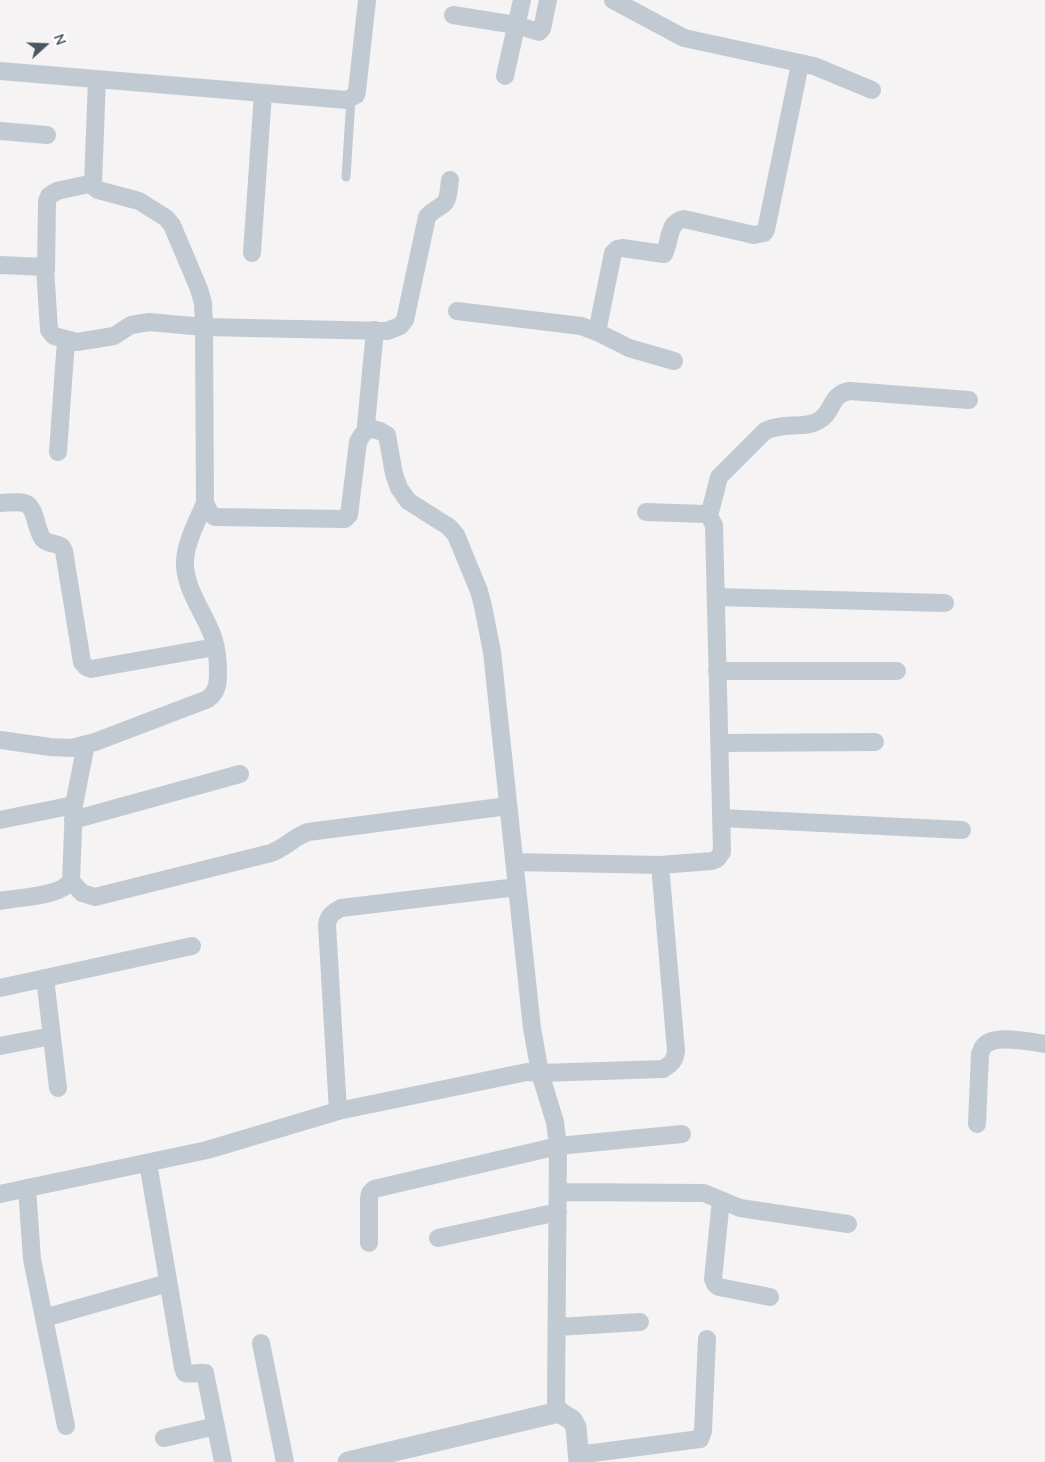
<!DOCTYPE html>
<style>
body{margin:0}
#map{position:relative;width:1045px;height:1462px;overflow:hidden;background:#f5f3f3;font-family:"Nunito Sans",sans-serif}
canvas{display:block}
.north{position:absolute;left:20px;top:20px;width:50px;height:50px;-webkit-text-stroke:4px #fff;paint-order:stroke;rotate:70deg;font-size:14px;font-weight:700;line-height:20px;text-align:center;color:#4a5661}
.north::after{content:'';display:block;margin:auto;width:18px;height:22px;background:#4a5661;clip-path:polygon(50% 0,100% 100%,50% 72%,0 100%)}
</style>
<div id="map">
<canvas width="1045" height="1462"></canvas>
<div class="north">N</div>
</div>
<script>
const ctx = document.querySelector('canvas').getContext('2d');
ctx.lineJoin = 'round';
function stroke(path, color, width, dash) { ctx.strokeStyle = color; ctx.lineWidth = width; ctx.lineCap = dash ? 'butt' : 'round'; ctx.setLineDash(dash || []); ctx.stroke(path); }
const service = new Path2D(`
 M346,177L351,98`);
const minor = new Path2D(`
 M613,0L684,38L814,66L872,90
 M453,15L516,25L539,32L542,29L548,0
 M0,71L347,100L356,95L357,91L367,0
 M505,76L522,0
 M97,79L93,183L94,187L98,190L139,201L166,218L172,225L199,289L203,303L204,327L205,503L210,513L215,517L345,519L349,515L358,442L362,435L369,428
 M0,131L47,135
 M252,253L263,93
 M0,265L45,267L49,330L54,336L77,342L114,336L131,325L149,322L204,327L387,331L400,326L405,320L427,217C433,209 443,207 446,201C449,196 449,186 450,180
 M46,270L47,201L49,196L57,191L93,183
 M457,311L581,326L597,332L629,348L674,361
 M375,330L366,425L369,428L380,431L387,435L394,474L399,488L408,501L449,527L456,535L479,591L483,606L492,652L532,1028L540,1073L555,1122L558,1146L556,1402L559,1412
 M597,332L613,253L617,249L622,248L664,254C671,241 667,222 684,219L754,235L764,233L766,230L800,64
 M58,452L66,340
 M0,503C26,502 30,498 37,525C39,531 40,536 44,540C49,544 56,543 62,547L64,551L82,662L86,667L91,669L215,647
 M709,516L719,477L765,431C783,422 804,429 818,421C834,413 829,394 850,391L969,400
 M716,597L945,603
 M717,671H897
 M0,740L50,747L71,748L95,742L208,699C218,691 218,683 218,671C218,659 217,649 213,637C205,614 186,591 185,565C184,545 197,522 205,503
 M719,743L875,742
 M721,818L962,830
 M0,820L74,805
 M73,820L240,774
 M514,862L660,865L712,861L717,859L722,852L714,525L709,516L705,514L646,512
 M71,881L82,893L95,897L271,853C285,848 294,837 308,832L508,806
 M0,901C19,897 60,897 71,881L74,805L86,744
 M45,978L58,1088
 M0,988L192,946
 M0,1046L52,1036
 M338,1111L327,925C328,916 332,913 341,908L517,887
 M977,1124L980,1054C981,1052 982,1049 983,1047C993,1033 1030,1042 1045,1044
 M148,1163L183,1368L185,1373C192,1375 198,1372 205,1373L223,1462
 M27,1188L32,1259L66,1426
 M558,1192L704,1193L740,1208L848,1224
 M0,1194L207,1150L338,1111L527,1072L540,1073L663,1069C671,1064 675,1061 676,1051L660,865
 M721,1200L713,1279L715,1284L719,1287L770,1297
 M438,1238L558,1212
 M369,1243V1199L370,1193L374,1189L558,1146L682,1134
 M44,1318L168,1283
 M557,1327L640,1322
 M261,1343L285,1462
 M164,1438L216,1426
 M578,1455L700,1439L703,1431L707,1339`);
const tertiary = new Path2D(`
 M348,1462L559,1412L572,1420L576,1427L579,1462`);
stroke(service, '#c1cad2', 9);
stroke(minor, '#c1cad2', 18);
stroke(tertiary, '#c1cad2', 21);
</script>
